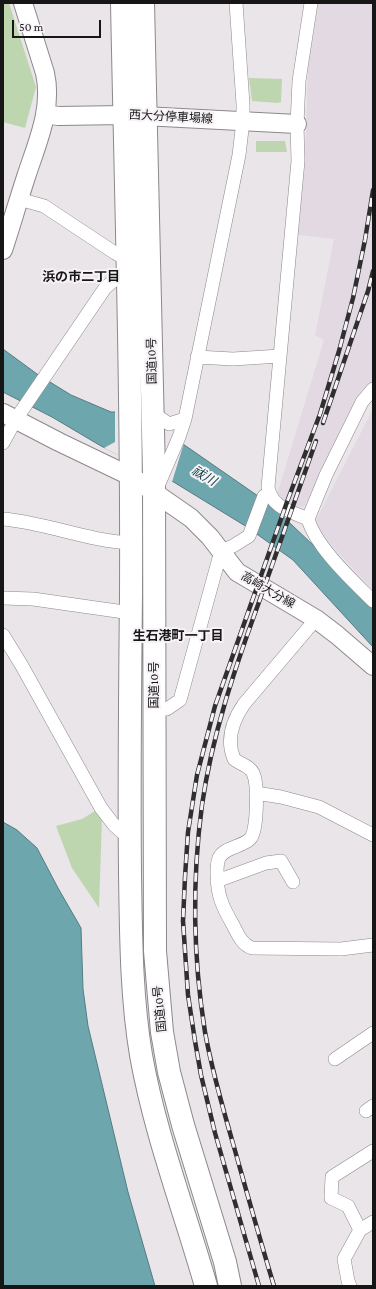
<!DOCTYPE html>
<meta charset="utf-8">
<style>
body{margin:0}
#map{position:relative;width:376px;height:1289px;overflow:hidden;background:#e9e5e9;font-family:"Crimson Pro",serif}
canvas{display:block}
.frame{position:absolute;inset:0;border:4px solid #171617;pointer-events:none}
.scale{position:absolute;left:12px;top:20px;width:89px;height:18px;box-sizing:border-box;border:2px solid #171617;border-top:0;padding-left:5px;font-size:12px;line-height:14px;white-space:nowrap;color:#171617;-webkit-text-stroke:3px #f6f2f6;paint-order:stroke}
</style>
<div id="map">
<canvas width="376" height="1289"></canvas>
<div class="frame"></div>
<div class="scale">50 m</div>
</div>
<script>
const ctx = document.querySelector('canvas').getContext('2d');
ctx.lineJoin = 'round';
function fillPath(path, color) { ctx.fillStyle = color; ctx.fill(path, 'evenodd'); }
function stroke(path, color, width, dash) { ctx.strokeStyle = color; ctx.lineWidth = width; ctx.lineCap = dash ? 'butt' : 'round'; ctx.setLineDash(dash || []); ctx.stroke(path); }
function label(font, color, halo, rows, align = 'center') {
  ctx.font = font + ' "Crimson Pro","Noto Sans JP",serif'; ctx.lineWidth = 4; ctx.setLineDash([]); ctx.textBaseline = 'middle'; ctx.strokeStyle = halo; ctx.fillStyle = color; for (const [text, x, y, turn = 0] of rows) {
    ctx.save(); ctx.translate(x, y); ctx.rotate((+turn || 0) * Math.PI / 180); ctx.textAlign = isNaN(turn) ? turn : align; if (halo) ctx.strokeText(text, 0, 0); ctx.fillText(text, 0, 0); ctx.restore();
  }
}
const built = new Path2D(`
 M318,3H373V381L350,411L304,508L276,498L324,340L315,335L334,239L298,235L305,162L308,67Z
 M373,409V590L331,545L320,530L316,520Z`);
const green = new Path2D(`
 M3,3H9L36,87L25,128L3,122Z
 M249,78L282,79L281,102L278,103L252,101Z
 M256,141H285L287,152H256Z
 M95,811L100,812L102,818L99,908L72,868L56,826L82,819Z`);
const water = new Path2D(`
 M3,349L37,374L71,395L111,412H116L183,444L271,505L315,547L373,607V647L293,560L247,527L172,481L101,446L52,417L3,392Z
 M3,822L17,830L37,848L58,888L81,928L83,989L88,1026L128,1192L155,1286H3Z`);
const pier = new Path2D(`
 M115,410L184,443L172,482L104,448L115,442Z`);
const street = new Path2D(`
 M19,199L44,206L115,253L127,260
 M197,357L233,359L280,356
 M373,389L362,402L326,475L308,519C316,547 352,580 373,601
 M153,413L169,424L185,419
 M3,443L16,419L105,288L128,268
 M158,486L179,437L185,419L239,155L243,121V104L236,3
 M3,519C48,523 87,541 131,543
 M308,519C290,511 272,508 268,487L298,161L297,124L299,81L311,3
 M3,598L33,599L131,613
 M316,619L244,704C233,720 226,740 234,759C240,764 250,766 253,773C258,783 258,831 250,839C242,847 224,847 219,858C217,863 217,868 217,873C217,895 222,906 233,925C238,934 241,944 252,948L341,949L373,945
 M3,635L22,666L101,808L114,825L130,839
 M154,709H167L180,700L221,551L233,546L249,536L264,496L269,494
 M256,793L281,797L319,807L373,835
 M217,881L266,863L281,861L293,882
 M335,1059L373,1033
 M366,1111L373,1106
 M360,1230L373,1222
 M350,1286L348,1281L344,1259L360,1230L348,1206L331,1198L332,1177L373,1151`);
const secondary = new Path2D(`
 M46,114L58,116L124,115L297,124
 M3,250C11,226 18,201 26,177C37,143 53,109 45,73L23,3
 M3,413L59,442L132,477L191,518L210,537L237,572L316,619L337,635L373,666`);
const highway = new Path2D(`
 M122,3C126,200 132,397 131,594C130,687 129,780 130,873C131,934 131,995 141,1055C155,1134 184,1209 206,1286
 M143,3L154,473L155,951L162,1032L169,1072L183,1125L225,1262L230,1286`);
const rail = new Path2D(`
 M323,423L368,291L373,271
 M259,1286L215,1133L201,1075L195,1041L188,995L183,921L185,877L188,832L197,775L215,706L287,502L320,414L339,351L353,298L365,240L373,190
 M274,1286C260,1240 247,1193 234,1147C223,1109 212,1071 205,1032C193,957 192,880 202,805C212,735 235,668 259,602C278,549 297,495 316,441`);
const streetNames = [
 ["西大分停車場線",171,117,3],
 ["国道10号",152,361,-91],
 ["高崎大分線",268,590,30],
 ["国道10号",154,685,-90],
 ["国道10号",160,1009,-96]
];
const neighbourhoodNames = [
 ["浜の市二丁目",81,277],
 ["生石港町一丁目",178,636]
];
const waterNames = [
 ["祓川",204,476,30]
];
fillPath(built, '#e2d9e3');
fillPath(green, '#bdd6af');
fillPath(water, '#6ea6ae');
stroke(water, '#547b81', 1);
fillPath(pier, '#e9e5e9');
stroke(street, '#8c888c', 14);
stroke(secondary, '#8c888c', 20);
stroke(highway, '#8c888c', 24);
stroke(street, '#fff', 13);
stroke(secondary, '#fff', 18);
stroke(highway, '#fff', 22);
stroke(rail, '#302f30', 4.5);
stroke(rail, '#f6f2f6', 3, [9]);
label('12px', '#171617', '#f6f2f6', streetNames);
label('bold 13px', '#171617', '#f6f2f6', neighbourhoodNames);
label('italic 13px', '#0c4147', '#f6f2f6', waterNames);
</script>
